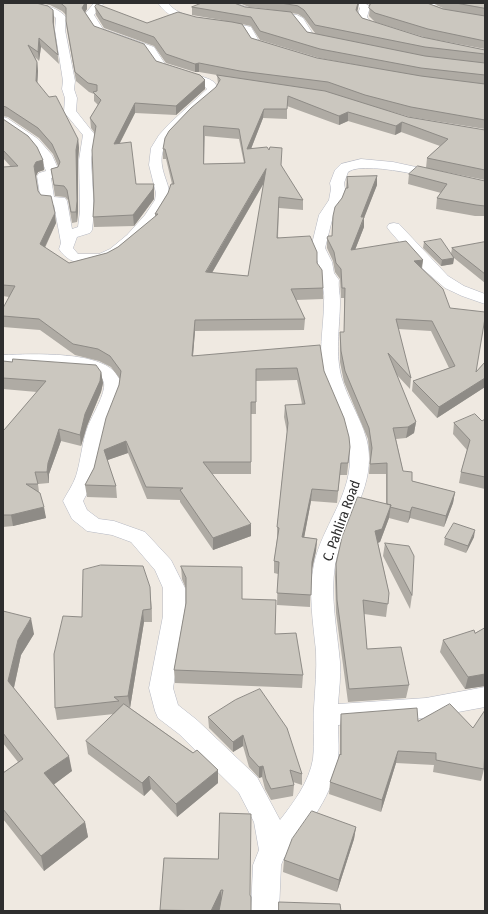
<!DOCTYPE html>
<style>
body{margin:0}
#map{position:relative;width:488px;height:914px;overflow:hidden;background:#efe9e1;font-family:"Fira Sans Condensed",sans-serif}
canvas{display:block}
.frame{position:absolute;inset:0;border:4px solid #2e2e2e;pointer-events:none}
</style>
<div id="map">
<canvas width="488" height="914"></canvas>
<div class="frame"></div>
</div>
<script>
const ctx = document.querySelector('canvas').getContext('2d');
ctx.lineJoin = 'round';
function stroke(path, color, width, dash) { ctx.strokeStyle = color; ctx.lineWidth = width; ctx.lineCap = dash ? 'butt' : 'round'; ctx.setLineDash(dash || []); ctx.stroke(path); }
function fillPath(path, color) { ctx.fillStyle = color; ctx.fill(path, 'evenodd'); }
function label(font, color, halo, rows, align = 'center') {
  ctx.font = font + ' "Fira Sans Condensed",sans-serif'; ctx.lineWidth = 3; ctx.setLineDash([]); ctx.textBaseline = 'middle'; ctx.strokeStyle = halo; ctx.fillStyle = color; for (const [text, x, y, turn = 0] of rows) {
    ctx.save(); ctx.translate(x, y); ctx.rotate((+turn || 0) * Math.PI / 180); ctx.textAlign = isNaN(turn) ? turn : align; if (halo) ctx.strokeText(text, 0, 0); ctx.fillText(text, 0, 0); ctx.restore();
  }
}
const minor = new Path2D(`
 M17,3C33,3 55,4 66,17L65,30L75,81L74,89L77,98L76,111L95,135L91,160L94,211L92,230L90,233L77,237L73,248L78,254H99L110,249L127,235L145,215L155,200L156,193L149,165L151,148L159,135L169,124L207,89L201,83L157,68L146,51L95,33L84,15L94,3H104L94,15L103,29L154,47L165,64L209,79L214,82L219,89C206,111 178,121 166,144C153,166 173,184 169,200C166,209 158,218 152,225C135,246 113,267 84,263C72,262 66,259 59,249L61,243L54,205L43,204L41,201L37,176L39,173L46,171L40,156L30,145L3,126V117L7,118L38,139L52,155L60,173L58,176L51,178L54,197L65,198L67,201L72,229L78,227L80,211L79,160L83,135L64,112L65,98L62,89L63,81L55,30L56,18L50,13L19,5Z
 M158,3H168C181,22 229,21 251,27L259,41L278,47L279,49L274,52L251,45L243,31C216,24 175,29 158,3Z
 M224,3H235L249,8L297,15L303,18L313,34L330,38L331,40L326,43L305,38L296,22L291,19C274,16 236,18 224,3Z
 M354,3C360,3 366,2 370,7L367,17L370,21L387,28L388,30L387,32C376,35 363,25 357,17L360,8Z
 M425,3H436L434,6L445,11L485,18V24L443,16L427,10Z
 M361,159L393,162L485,182V190C460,185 366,158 348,172L344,183L345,189L343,200L340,207L333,216L325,248L332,262L334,273L339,280C338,287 340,293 340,301C340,328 334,355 343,382C351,407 370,432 369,459C369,497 342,528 335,565C330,597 337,630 340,662C341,676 339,690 338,704L426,698L485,687V707L426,718L338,725C338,738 340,752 337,765C330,800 305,830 284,858L281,865L279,911H251L253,865L259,850L254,822L239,793L179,734L158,718L155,711L149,688L163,616V588L155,570L131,542L112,535L87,531L72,519L63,501C67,493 73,485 76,476C81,460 82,442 88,426C92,416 106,393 104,383C99,359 22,365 3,365V355C29,354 106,350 118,377C120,380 122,383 121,385C120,401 110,414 106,429C102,444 100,461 95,476C93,485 87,493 83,501L87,510L99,519L114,521L145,532L171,560L185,588V616L173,688L178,705L197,720L257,777L280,820C294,802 309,782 313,759C315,742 313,725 314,708C315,689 317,670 316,651C313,622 308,592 314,564C322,527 350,497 350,459C351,432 333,407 325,382C317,355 324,328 324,301C325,293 322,287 323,280L318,273V262L311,248L319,215L329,200L331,189L330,183L335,170L341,164Z
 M394,223L399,224L448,276L464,286L485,294V304L462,296L445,288L423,269L389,230L387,227L389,224Z`);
const wall = new Path2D(`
 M3,3L53,10L54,19V29L59,64L41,47L39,61L35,57L37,62L38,71L37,83L78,139L79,148L78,160V211L77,222L72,223L68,200L65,197L55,196L51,169L58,167V166L53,154L39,138L8,117L3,116Z
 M39,3H87V9L85,12L94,26L156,61L205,80V89L176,115L135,113L120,143L136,184L154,194V199L134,226L94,227L93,217L94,201V132L91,128L90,118L98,105L94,101V94L89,92L76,81L67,30L66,21V15L62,11L50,5Z
 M239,3H359L357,11L362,18L422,37L485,50V129L410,117L386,110L408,117L485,130V180L426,168L427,158L440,146L401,132L395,135L348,121L339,125L287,106V119L263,118L251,149L281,166L303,200V210L279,208L278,237L317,263L323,288V299L296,300L305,319L304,330L195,331L193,356L324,371L350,447L347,475H340L337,503L311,501L304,537L317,539L316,551L311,572L310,607L277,605L278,574L274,573V561L277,539V527L287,432L284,417L285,405L302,404L297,380L256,381V414H251V474H212L251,536L213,550L180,502V500L147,499L128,453L107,460L116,486L117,498L87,497L85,485L94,468L119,385L120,379L111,367L99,361L75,355L40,330L3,327V316L9,297L3,296V167H11L3,158V119L43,160L44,170L38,172L36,176L38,191L56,223L45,248L69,263L107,253L118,247L155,217V214L168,193L172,184L166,159H163V149L216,87L218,84L217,75L199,72H195L166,63L154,46L104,28L96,15L95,7L147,23L196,17L227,21L192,15V7H245L276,10L249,7ZM291,13L298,14L304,18L315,33L307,32ZM242,24L251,26L260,40L319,58L389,71L317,58L251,38ZM205,136L239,139L244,163L204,164ZM264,183L248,276L212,273Z
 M366,3H427L445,9L436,5L437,3H485V49L427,38L375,22L369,16L370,5L369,4Z
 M409,174L485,181V216H475L436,209L437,198L441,193L408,184Z
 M377,176V185L364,217V227L355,250L423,260L422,269L450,308L476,372L485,362V387L437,418L412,391L413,381L449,368L431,331L398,329L411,378L410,389L396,374L416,422L414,433L406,438L396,439L403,471L412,481L455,492L453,503L444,527L410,518L408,523L389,518L380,542L378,543L389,593L386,617L364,614L367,649L409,685L406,698L348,702L336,613L335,577L336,564L386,504V474H369L370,459L368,439L344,382L340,362V332H344V298H341L340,279L335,272L333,261L327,248V238L332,236L333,216L342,198L346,188L347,177Z
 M424,242L451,254L452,248L485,242V283L454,258L453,264L441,266L423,248Z
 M3,361L101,372L103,383L101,392L87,426L81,446L61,441L49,474V483L38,484L39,492L46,518L13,526L3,527V430H4L37,392L3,389Z
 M485,419V489L459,483L461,472L467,450L453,434L454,423L482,421Z
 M474,537L466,553L444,545L445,538Z
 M385,543L412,595L410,609L383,556Z
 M181,566L242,599L275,634L303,675L302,688L175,683L174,670L186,603V589L182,579Z
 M151,600L152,622H144L130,708L218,770V783L177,817L151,789L144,796L88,754L86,741L114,714L57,720L55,708L82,617Z
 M3,611L34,634L21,655L14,688L72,771L54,784L85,822L88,837L44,871L3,819V773L18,762L3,743Z
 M485,628V686L465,689L440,652L443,640L475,633Z
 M260,689L302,774V785L293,782L294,785L293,796L271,800L265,789L262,777L259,778L249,767L243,746L233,752L209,728L208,717Z
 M341,714L418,721L484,769L481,781L433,772L434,765L396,763L381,812L329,794L330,782L340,754V726Z
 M251,814L219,911H160L164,858L218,859Z
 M356,827L354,839L337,892L283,872L284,860Z`);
const shadedWall = new Path2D(`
 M85,3H87V9L83,16L82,8Z
 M358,3H359L356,18V10Z
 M53,10L54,19V30L53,22Z
 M39,38L41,47L39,61L38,52Z
 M37,62L38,71L37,90L36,81Z
 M199,63V72H195V64Z
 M205,80V89L176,115V106Z
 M135,103V113L114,154V144Z
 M264,109L263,118L247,159V149Z
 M348,112V121L339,125V116Z
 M402,122L401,132L395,135L396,126Z
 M78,139L79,148L78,160V211L77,222L76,212V150Z
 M43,160L44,170L38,172L36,176L34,166L36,162Z
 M266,169V179L206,283V272Z
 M377,176V185L361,226V217Z
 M154,184V199L134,226L133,215Z
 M55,213L56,223L41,255L40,244Z
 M364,217V227L351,260V250Z
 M454,258L453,264L441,266L442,260Z
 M423,260L421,270L414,261Z
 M195,320V331L192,367V356Z
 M101,372L103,383L101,392L87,426L81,446L80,435L85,414Z
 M485,378V387L437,418L439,407Z
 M416,422L414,433L406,438L408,427Z
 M59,429L61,441L49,474V483L47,472L48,463Z
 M126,441L128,453L105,461L104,450Z
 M312,489L311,501L302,549V537Z
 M455,492L453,503L444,527L446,516Z
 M391,505L389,518L380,542L374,544L375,531Z
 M44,507L46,518L13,526L11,515Z
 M412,507L410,518L408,523L410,512Z
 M251,524V536L213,550V538Z
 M475,530L474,537L466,553L468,546Z
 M317,539L316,551L311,574L312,562Z
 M150,587L151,600L152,622L151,609Z
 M143,610L144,622L130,708L128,696Z
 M31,618L34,634L21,655L12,696L8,681L18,640Z
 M485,674V686L465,689L468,677Z
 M243,735V746L233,752V742Z
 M398,751L396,763L381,812L382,800Z
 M69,756L72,771L48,789L44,773Z
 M263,766L262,777L259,778V767Z
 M218,770V783L177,817L176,804Z
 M149,776L151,789L144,796L142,783Z
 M85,822L88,837L44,871L41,856Z
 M356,827L354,839L337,892L339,880Z
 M221,890V906L219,911H211Z`);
const building = new Path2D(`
 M3,3H36L48,6L53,10V22L58,55L39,38L38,52L28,45L37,62L36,81L49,97L56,96L78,139L76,150L77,201L76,212H71L67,190L64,186L54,185L51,169L58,167L60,162L52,144L38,128L6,107L3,106Z
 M61,3H85L82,8L94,26L144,44L156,61L200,75L205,80L176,106L135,103L114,144L131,142L136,184H154L153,189L133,215L93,217L94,201L92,150L96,126L90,118L101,100L93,92L97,91V85L88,83L75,72L66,21V8Z
 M202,3H234L245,7L291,12L307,32L425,56L485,63V75L421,68L320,49L260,31L251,17L192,7Z
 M281,3H358L356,10L362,18L422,37L485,50V54L425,47L315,25L304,10L298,6Z
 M371,3H427L443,9L485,16V41L428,29L375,13L369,8Z
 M456,3H485V8Z
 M97,4L147,23L178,12L196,17L232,22L242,24L251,38L317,58L421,76L485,84V120L411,107L365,95L328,82L240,71L199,63L195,64L166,54L154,37L103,19L95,7Z
 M217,75L325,91L408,117L485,130V170L427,158L448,139L402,122L396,126L348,112L339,116L288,96L287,109H264L247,149L267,147L269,150L270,147L282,148L281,165L303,200L279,197L277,238L310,236L317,252V263L322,270L323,288L291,289L305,319L195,320L192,356L320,345L324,371L344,418L349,437L350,447L348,463H341L338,491L312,489L302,537L317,539L312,562L311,595L277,593L279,562L274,561L279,528L277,527L288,423L285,405L305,404L297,368L256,369V402H251V462H203L251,524L213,538L180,490L183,488L146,487L126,441L104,450L116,486L85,485L94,468L106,418L119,385L121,371L110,356L98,349L73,344L39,319L3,316V308L15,286L3,285V167L18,166L3,150V119L28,136L37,147L43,160L36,162L34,166L38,191L41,195L51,196L55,213L40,244L69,263L107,253L118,247L158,214H155L168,193L171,184H174L165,149H163L165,138L169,131L191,108L216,87L220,80ZM204,126L239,129L245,163L204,164ZM266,169L248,276L206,272Z
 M418,166L485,181V206L476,205L437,198L447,184L409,174Z
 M377,176L361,217H364L351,250L406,241L423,260L414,261L443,289L450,308L485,312V318L476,372L485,362V378L439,407L413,381L455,366L432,321L396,319L411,378L388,353L416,422L408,427L393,428L403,471L412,472V481L455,492L446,516L412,507L410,512L390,507L391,505L387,504V463L370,464L372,448L369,428L345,371L341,351L340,332H344L345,288H342L341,269L336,263L334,252L327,238L328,236H332L333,216L335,207L342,198L346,188H348L347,177Z
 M441,239L454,258L442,260L424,242Z
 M485,242V274L452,248Z
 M13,359L96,365L101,372L100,381L85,414L80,435L59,429L48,463L47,472H35L38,484H26L40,493L44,507L11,515H3V430H4L46,381L3,378V361L12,362Z
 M475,414L482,421L485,419V477L461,472L470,440L454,423Z
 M358,497L391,505L382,529L375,531L389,593L388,604L363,600L367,649L401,647L409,685L349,689L337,600L336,564L342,537Z
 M454,523L475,530L468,546L445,538Z
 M385,543L409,546L414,556L412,595Z
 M101,565L143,566L150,587L151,609L143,610L128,696L114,697L119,701L55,708L54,654L63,616L82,617L83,570Z
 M181,566L242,567V599L276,600L275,634L296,633L303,675L174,670L186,603V578Z
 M3,611L31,618L18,640L8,681L69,756L44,773L85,822L41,856L3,809V773L23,759L3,733Z
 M485,628V674L468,677L443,640L474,630L475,633Z
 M260,689L287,728L302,774L290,770L294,785L271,789L266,779L263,766L259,767L249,756L243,735L233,742L208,717L235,700Z
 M124,704L193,753L197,750L218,770L176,804L149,776L142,783L86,741Z
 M450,704L473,728L485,710V748L484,769L436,760V753L398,751L382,800L330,782L340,754L341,755V714L417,708L418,721Z
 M312,811L356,827L339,880L284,860L292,839Z
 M220,813L251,814L250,895L251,897V911H219L223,890H221L211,911L160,910L164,858L218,859Z
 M279,902L340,904L341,911H279Z`);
const streetNames = [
 ["C. Pahlira Road",342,521,-70]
];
stroke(minor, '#b4b7c1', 1);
fillPath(minor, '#fff');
fillPath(wall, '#afaba4');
fillPath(shadedWall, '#8e8b86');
fillPath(building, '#cbc7bf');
stroke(building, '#8e8b86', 1);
label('14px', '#2e2e2e', '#fff', streetNames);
</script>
